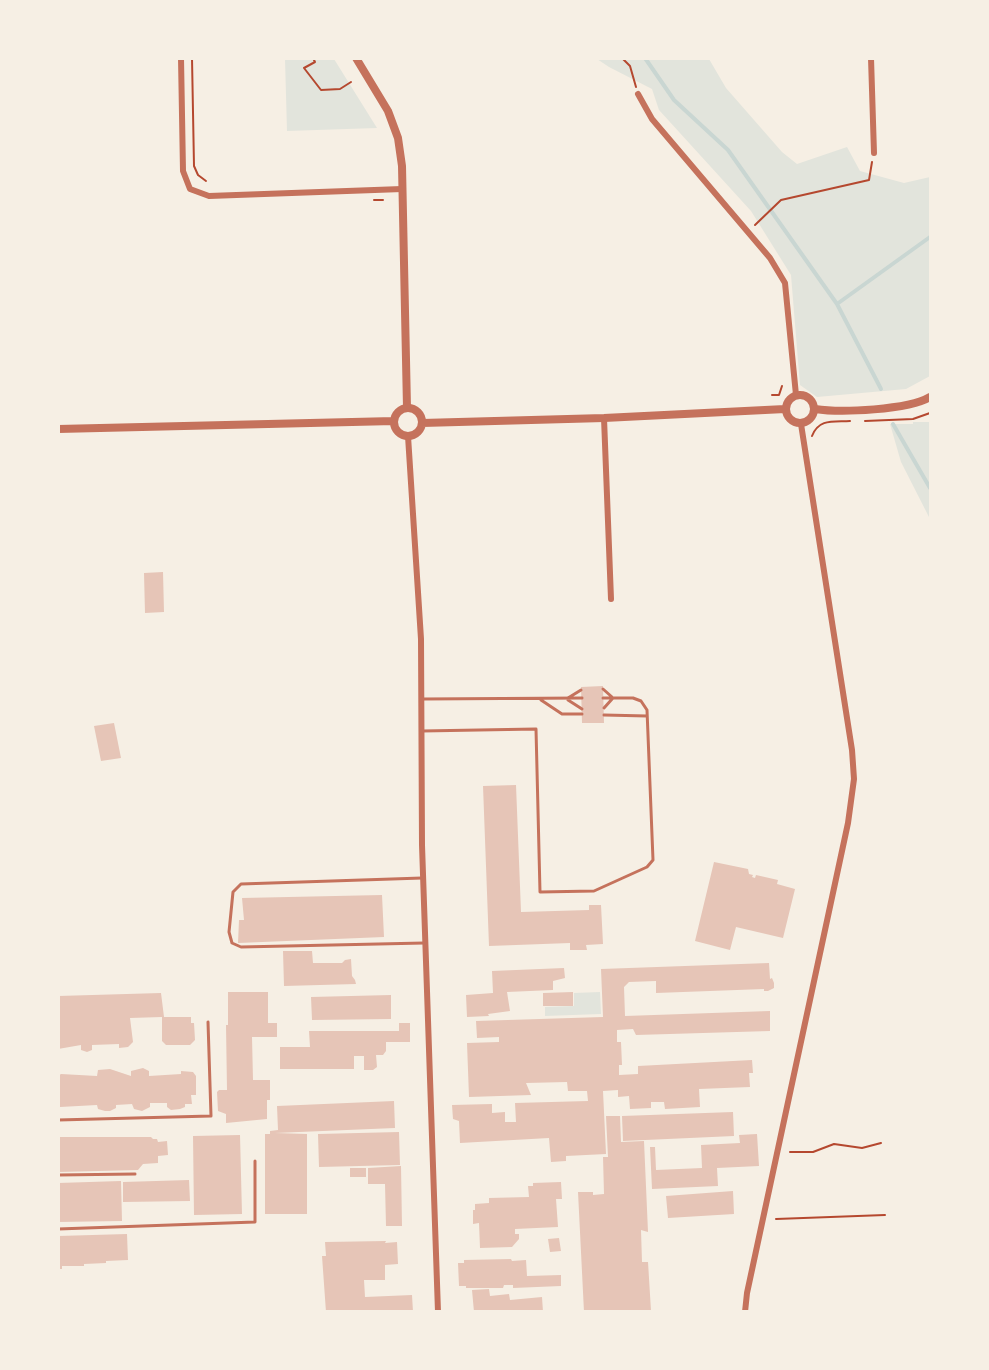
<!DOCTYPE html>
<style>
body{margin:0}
#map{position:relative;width:989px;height:1370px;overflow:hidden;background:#f6efe4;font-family:Montserrat,sans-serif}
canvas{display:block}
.frame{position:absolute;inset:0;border:60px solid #f6efe4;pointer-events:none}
</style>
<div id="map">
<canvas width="989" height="1370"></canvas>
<div class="frame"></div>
</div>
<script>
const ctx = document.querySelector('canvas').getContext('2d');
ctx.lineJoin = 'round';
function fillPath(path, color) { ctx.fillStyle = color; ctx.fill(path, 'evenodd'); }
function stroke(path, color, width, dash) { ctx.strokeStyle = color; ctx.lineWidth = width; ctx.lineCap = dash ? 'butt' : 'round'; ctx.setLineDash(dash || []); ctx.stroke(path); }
const green = new Path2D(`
 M285,59H334L377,128L287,131Z
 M597,59H709L726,88L782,152L797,164L847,147L860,171L904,183L930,177V376L906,389L817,397L800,385L791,275L751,211L659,110L652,89L609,67Z
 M913,422H930V519L901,462L890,424H913Z
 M600,992L601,1014L545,1016V1007L574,1006V993Z`);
const stream = new Path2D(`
 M645,58L674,100L728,150L837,304L881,389
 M837,304L930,237
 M893,424L930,488`);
const building = new Path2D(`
 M163,572L164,612L145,613L144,573Z
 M603,686L604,723H582L581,687Z
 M114,723L121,758L101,761L94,726Z
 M516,785L521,912L589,910V905H601L603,944L586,945L587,950H570V943L489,946L483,786Z
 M714,862L748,869L749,874L753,875L752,877L755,878L756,875L778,880L777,884L795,889L783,938L736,927L730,950L695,941Z
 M382,895L384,937L238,943L239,920H244L242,898Z
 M283,951H312L313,963H342L345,960L351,959L352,976L355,980L356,984L284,986Z
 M769,963L770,979L772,978L774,983V988L768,991H764V989L656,993V981L629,982L624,987L625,1016L770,1011V1031L636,1035L633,1029L617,1030V1042H621L622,1065H619V1075L638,1074V1066L752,1060L753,1073H749L750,1087L699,1089L700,1107L665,1109L664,1102H651V1108L630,1109L629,1096L618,1097V1090L603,1091L606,1154L566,1156V1161L551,1162L549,1138L460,1143L459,1121L453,1119L452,1105L492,1104V1113L505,1112V1122H516L515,1103L588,1101L587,1091H568L567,1082L526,1083L531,1095L469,1097L467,1043L499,1042V1037L477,1038L476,1021L603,1017L601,969Z
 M564,968L565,978L553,981V990L507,992L510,1011L488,1014L489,1016L467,1017L466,995L493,993L492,971Z
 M228,992H268V1023H277V1037H252L253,1080H270V1100H267V1119L226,1123V1114L218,1111L217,1092L219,1090H227L226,1025H228Z
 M573,992V1006H543V993Z
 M161,993L164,1017H191V1023H194L195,1040L190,1045H166L162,1041V1017L130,1018L133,1042L128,1047L119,1048V1044L92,1045V1050L87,1052L81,1050V1045L58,1049V996Z
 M391,995V1019L312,1020L311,997Z
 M399,1023H410V1042H386V1051L383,1055H376L377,1067L373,1070H364V1056H354V1069H280V1047H310L309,1031H399Z
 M143,1068L149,1071V1076L181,1074V1071L193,1072L196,1076V1095H191L192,1104H185V1107L180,1109L171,1110L167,1107V1103H150V1107L142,1111L134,1109L132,1104L116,1105V1108L110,1111H105L98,1109L97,1105L60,1107L58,1076L61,1074L97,1076L98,1070L110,1069L131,1076V1071Z
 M394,1101L395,1128L275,1133L307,1134V1214H265V1134H270V1131L278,1130L277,1106Z
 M733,1112L734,1136L623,1141L622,1116Z
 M606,1116H620L621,1142L644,1141L648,1232L641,1230L642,1262H648L651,1311L584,1312L578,1192H593V1195L604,1194L603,1157H608Z
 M399,1132L400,1165L319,1167L318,1134Z
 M757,1134L759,1166L717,1168L718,1186L652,1189L650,1147H655L656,1170L702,1168L701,1145L740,1143L739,1135Z
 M240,1135L242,1214L194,1215L193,1136Z
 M60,1137H151L153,1139H157L158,1142L167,1141L168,1155L158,1156V1163L143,1164L138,1170L58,1172Z
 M401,1166L402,1226H386L385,1184H368V1168Z
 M350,1168H366V1177H350Z
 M189,1180L190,1201L123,1202V1182Z
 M121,1181L122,1221L58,1222V1183Z
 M561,1182L562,1199H556L558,1227L515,1229V1234H519V1239L512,1247L480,1248L479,1223L473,1224V1210H475V1204L489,1203V1198L529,1197L528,1186H533V1183Z
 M733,1191L734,1214L668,1218L666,1196Z
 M127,1234L128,1260L106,1261V1263L84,1264V1266H62V1269H58V1236Z
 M559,1238L561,1251L550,1252L548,1239Z
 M386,1241L385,1243L397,1242L398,1264L385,1265V1280H364L365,1297L412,1295L413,1312H326L322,1256H326L325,1242Z
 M511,1259L512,1261L526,1260L527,1276L561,1275V1286L513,1288V1285H504L503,1288H466V1286H459L458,1263H464V1260Z
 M489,1289L490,1296L509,1294L510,1300L542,1297L543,1312H474L472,1290Z`);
const path = new Path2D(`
 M192,58L194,166L198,175L206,181
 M313,58L315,62L304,68L321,90L340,89L351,82
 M622,58L630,66L636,87
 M374,200H383
 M755,225L781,200L869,180L872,162
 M772,395H779L782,386
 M865,421L913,419L930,413
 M812,436C819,418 834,422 850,421
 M790,1152H813L834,1144L862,1148L881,1143
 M776,1219L885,1215`);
const service = new Path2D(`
 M603,689L612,697
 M568,698L581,690
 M423,699L582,698
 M541,700L562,714H582
 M568,700L582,709
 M604,708L613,698
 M604,715L647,716
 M422,731L536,729L540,892L594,891L647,867L653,860L647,710L641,701L633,698H603
 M422,878L241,884L233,892L229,932L232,943L241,947L424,943
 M58,1120L211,1116L208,1022
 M58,1175L135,1174
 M58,1229L255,1222V1161`);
const minor = new Path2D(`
 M181,58L183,171L190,189L209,196L402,189
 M871,58L874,153
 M638,94L652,119L770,258L785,283L796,395
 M604,418L611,599
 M408,436L421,639L422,845L438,1312
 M745,1312L747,1293L848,823L854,779L852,750L801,424`);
const tertiary = new Path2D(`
 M356,58L388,111L398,138L402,166L407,408
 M786 409a14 14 0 1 1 28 0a14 14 0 1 1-28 0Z
 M394 422a14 14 0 1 1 28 0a14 14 0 1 1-28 0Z
 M815,409C841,413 908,410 930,397
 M422,423L604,418L785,409
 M58,429L394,421`);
fillPath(green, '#e2e4dc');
stroke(stream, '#c9d6d2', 4);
fillPath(building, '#e6c5b7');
stroke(path, '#b5482f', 2);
stroke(service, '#c5725c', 3);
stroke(minor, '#c5725c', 6);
stroke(tertiary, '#c5725c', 8);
</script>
